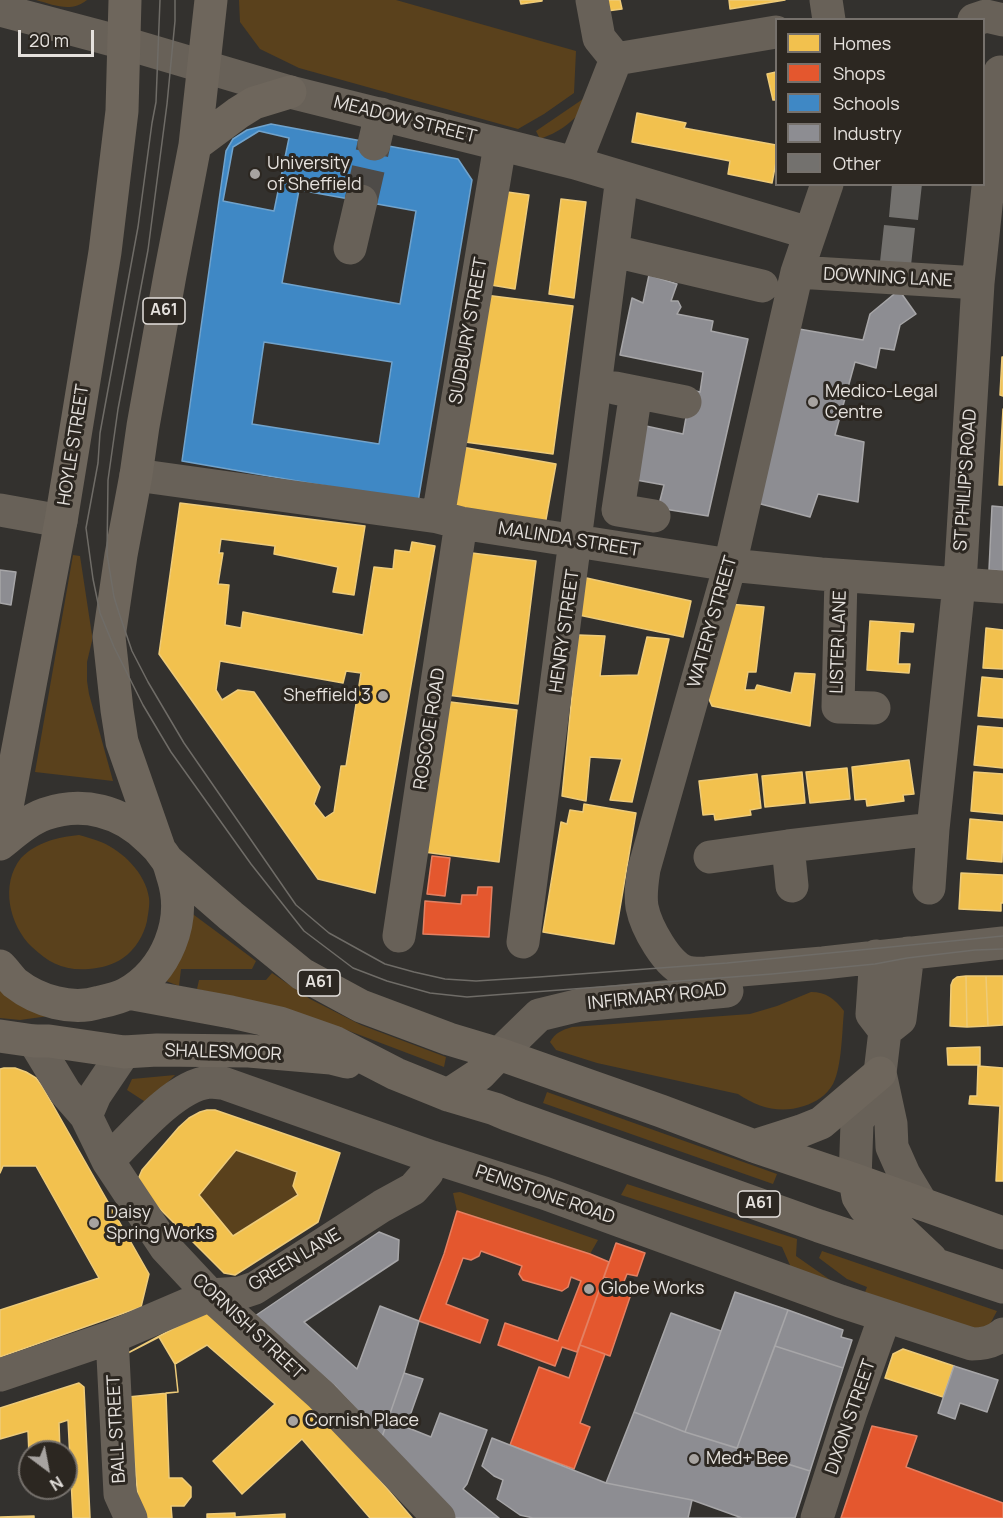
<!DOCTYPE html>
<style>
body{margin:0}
#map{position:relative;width:1003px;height:1518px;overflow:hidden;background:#33312e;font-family:Manrope,sans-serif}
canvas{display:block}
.legend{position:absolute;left:775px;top:18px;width:210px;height:168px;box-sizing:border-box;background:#2c2721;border:2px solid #76716c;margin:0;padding:8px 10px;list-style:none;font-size:18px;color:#e5e1dd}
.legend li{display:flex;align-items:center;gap:12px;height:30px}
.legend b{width:30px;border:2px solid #76716c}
.north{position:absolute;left:18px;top:1440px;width:60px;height:60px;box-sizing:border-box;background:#2c2721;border:2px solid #76716c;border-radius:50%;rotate:148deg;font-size:16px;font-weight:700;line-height:24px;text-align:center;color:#e5e1dd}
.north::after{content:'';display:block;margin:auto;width:21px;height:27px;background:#a7a3a0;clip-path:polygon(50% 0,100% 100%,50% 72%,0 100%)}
.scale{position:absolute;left:18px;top:30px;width:76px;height:27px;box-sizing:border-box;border:3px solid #e5e1dd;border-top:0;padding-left:8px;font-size:18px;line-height:21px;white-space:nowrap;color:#e5e1dd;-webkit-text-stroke:4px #2c2721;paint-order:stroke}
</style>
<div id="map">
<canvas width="1003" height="1518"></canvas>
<ul class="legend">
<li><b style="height:16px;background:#f2c14e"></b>Homes</li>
<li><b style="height:16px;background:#e4572e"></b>Shops</li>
<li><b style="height:16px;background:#3f88c5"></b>Schools</li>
<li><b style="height:16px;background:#8d8d92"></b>Industry</li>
<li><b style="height:16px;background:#73716e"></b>Other</li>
</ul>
<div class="north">N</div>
<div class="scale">20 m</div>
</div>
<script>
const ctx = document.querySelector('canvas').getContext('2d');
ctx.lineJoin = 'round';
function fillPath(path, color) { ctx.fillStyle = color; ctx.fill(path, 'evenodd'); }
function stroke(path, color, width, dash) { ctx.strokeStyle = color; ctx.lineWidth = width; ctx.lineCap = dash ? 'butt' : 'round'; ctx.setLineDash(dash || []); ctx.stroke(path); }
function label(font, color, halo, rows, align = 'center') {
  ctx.font = font + ' Manrope,sans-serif'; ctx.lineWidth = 6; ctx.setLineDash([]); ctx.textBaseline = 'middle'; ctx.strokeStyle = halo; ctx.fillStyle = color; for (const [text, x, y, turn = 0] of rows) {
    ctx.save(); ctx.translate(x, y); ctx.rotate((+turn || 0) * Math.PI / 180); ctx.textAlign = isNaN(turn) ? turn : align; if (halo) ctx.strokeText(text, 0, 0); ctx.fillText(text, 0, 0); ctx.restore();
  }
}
const green = new Path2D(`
 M36,0H87C71,13 54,5 36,0Z
 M239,0H396L576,51L574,93L544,114L518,129L299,68L260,49L240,22Z
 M583,99L582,111C568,125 559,132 540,139L536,131Z
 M73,555L80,556L92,635V641L87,662V681L89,694L113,781L35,772Z
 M79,835C86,837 94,839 101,842C123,851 146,874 149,898C150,905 148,914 147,921C144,935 135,950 123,958C113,965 101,968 89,969C64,971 49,963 32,947C9,925 0,884 21,858C37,842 58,837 79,835Z
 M190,912L256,961L252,969H181L179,986L166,981Z
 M272,973L310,999L361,1025L446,1057L444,1067L344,1029L274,1007L197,989L199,980H266Z
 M0,980L49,1016L20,1020L0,1018Z
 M811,992C826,992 835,999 844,1011C842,1030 842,1067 833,1084C826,1096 816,1102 804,1106C780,1114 759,1108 738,1094L597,1063L556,1050L550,1042C555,1033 562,1030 572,1027L750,1014L777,1006Z
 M175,1075L147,1103L127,1090L132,1079Z
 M547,1092L777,1174L773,1184L543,1103Z
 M236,1150L297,1172L293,1186L298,1195L233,1236L199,1195Z
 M627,1184L797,1239L796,1256L836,1284L793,1272L782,1247L621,1195Z
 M460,1192L598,1240L590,1254L457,1211L453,1193Z
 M822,1251L997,1311L989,1326L974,1331L864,1295L867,1287L847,1279L819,1258Z`);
const homes = new Path2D(`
 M520,0H542V1L521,4Z
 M606,0H620L622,9L607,11Z
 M729,0H785L730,9Z
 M776,72V100H773L767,74Z
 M637,113L686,123L684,128L776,145V162L772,183L728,174L730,161L632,142Z
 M500,191L529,195L515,289L485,284Z
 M561,199L586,202L574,298L549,294Z
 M485,295L573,306L553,454L465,442Z
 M1002,357H1003V396L1000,395Z
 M1003,409V485H999Z
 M462,447L556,464L545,525L451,508Z
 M180,503L365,526L354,595L333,592L338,567L274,554L275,546L221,539L219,553H223L218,584L229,585L225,625L241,628L243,612L363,635L374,567L393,569L395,550L410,552L412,542L435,546L375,893L318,879L159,654ZM220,661L343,683L346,671L361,673L346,766H341L334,812L325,818L314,804L320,787L254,692L238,690L222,700L216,690Z
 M464,552L536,561L518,704L447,695Z
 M582,577L691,601L683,637L574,614Z
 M729,604L764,607L756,672H748L745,690H755L757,685L791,693L795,673L815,674L810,726L712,706L708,697Z
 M870,621L914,624L913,632L900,631L898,664H910L909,673L867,670Z
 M986,628L1003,630V669L983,668Z
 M578,635L605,636L600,676L638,675L647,637L669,639L632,802L610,800L622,759L590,757L586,801L562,796Z
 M982,677L1003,679V718L978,716Z
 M442,701L517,710L499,862L424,852Z
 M978,726L1003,728V768L974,765Z
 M909,760L914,794L903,795L904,801L867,806L866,799L855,800L852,767Z
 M847,768L850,799L810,803L806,772Z
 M802,772L805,803L765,807L762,776Z
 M974,772L1003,774V814L971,811Z
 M757,774L761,808L750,810L751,815L715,820L714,814L703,815L699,781Z
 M584,804L636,813L614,944L543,932L561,822L567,824L570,810L583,812Z
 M970,819L1003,822L1002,862L967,859Z
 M961,873L1003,875V903H1001V911L959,909Z
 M966,976L967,1027L950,1026L951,985L953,980L957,977Z
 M966,976H986L988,1026L967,1027Z
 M986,976H1003V1025L988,1026Z
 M980,1047V1065H948L947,1048Z
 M978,1066L1003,1068V1181H996L1000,1106L969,1104L970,1096H977Z
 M4,1068H15L26,1072L36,1078L42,1086L149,1274L141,1307L0,1357V1310L99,1278L36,1166H3L0,1173V1069Z
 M207,1110H215L340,1153L318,1222L235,1275L224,1273L144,1193L139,1185V1177L142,1170L179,1127L189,1118L200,1112ZM236,1150L297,1172L293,1186L298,1195L233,1236L199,1195Z
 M206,1311L307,1394L412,1518H370L302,1439L242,1494L213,1461L275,1404L207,1345L175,1364L178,1392L166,1393L169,1478H182L191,1487V1497L184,1506H171L172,1518H140L128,1397L126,1354Z
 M159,1337L175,1364L178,1392L128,1397L126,1354Z
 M903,1349L954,1366L943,1397L885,1378L893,1354Z
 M79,1383L84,1387L90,1518H73L68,1420L59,1423L60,1452H30L29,1455L28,1431L0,1439V1408Z
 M235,1513V1517L285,1514V1518H207V1514Z
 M34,1516V1518H0V1517Z`);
const shops = new Path2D(`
 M432,856L450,858L445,896L427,894Z
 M478,887H492L489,937L423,934L425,901L461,904L462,895H477Z
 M457,1211L590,1254L609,1262L577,1352L562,1347L555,1366L498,1345L505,1323L558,1341L581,1281L571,1277L568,1287L562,1291L523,1280L519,1274L522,1266L481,1251L479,1256L471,1260L463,1258L446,1304L488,1320L480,1343L419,1321L444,1254Z
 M616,1243L645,1253L637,1276L627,1274L623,1284L604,1277Z
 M601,1285L631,1294L610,1356L580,1345Z
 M580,1345L605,1354L580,1423L590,1427L574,1469L510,1445L539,1367L569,1378Z
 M872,1426L917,1436L906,1467L1003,1503V1518H841Z`);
const schools = new Path2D(`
 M271,124L458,159L472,180L418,502L182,461L226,151L233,139L247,130ZM299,190L416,211L400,304L282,283ZM264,342L392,362L379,444L252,424Z
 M259,131L289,138L274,211L223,201L233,147Z`);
const industry = new Path2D(`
 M649,275L677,284L671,301H678L681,307L677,314L713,321L711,331L748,339L708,516L658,508L664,485L636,480L646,426L683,434L691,390L700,392L703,372L620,355L632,298L643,303Z
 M899,290L916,314L900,325L894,350L880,348L876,368L855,362L835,435L864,442L858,502L818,494L810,517L757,503L799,329L863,340L870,314Z
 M992,506L1003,507V571L989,570Z
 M0,570L16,572L11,605L0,603Z
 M379,1232L399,1240L398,1260L304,1322L357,1369L380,1306L419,1321L404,1373L382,1437L335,1386L255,1316Z
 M735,1292L788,1310L737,1448L685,1432Z
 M788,1310L843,1330L841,1337L852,1340L843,1368L775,1346Z
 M671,1313L721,1331L685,1432L634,1412Z
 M775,1346L843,1368L810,1471L737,1448Z
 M954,1366L998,1380L987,1412L960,1403L955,1419L938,1413Z
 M404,1373L423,1379L406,1427L431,1437L440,1413L487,1430L467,1484L463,1489L499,1518H452L382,1437Z
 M634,1412L685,1432L810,1471L795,1518H742L692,1500L606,1483Z
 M492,1438L606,1483L692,1500L742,1518H533L520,1515L497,1499L503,1480L494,1476L482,1466Z
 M692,1500L742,1518H688Z`);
const building = new Path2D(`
 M892,184H922L918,220L889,217Z
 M884,225L915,228L910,275L879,271Z`);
const minorTunnel = new Path2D(`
 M361,201L374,144`);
const minor = new Path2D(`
 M592,0L599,38L616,59
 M826,0L829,20
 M0,10L124,43L290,92L575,163L809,233
 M974,20L986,16L1003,20
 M374,144L381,114
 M575,163L616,59L776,32
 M827,184L797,272L730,565L644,869C642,882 640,894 642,907C646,927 667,966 687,972C693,974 700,973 706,973L823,963L1003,943
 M350,248L361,201
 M614,251L762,286
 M797,272L978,283
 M615,388L685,402
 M636,392L618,510L654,516
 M136,475L438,517L461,523L730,565L821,574L1003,587
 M0,510L61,521
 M438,517L500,145
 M841,576L838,707L874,708
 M788,846L792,886
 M710,857L788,846L933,829
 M929,888L933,829L961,566L978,283L1000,72
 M399,936L461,523
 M523,942L622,177
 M876,956L872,1014L885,1031
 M34,1041L65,1092L86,1116L108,1161L166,1248L210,1295L321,1395L439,1518
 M499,1054L539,1015L580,1005L727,991
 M880,1073L891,1124L892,1147L904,1174L922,1204
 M86,1116L95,1095L124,1052
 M108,1161C133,1136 174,1086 209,1082C214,1082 219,1083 223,1083L432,1157L544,1193L840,1301L972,1344C984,1344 994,1342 1003,1334
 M855,1180L857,1123L880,1073L885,1031L900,1019L908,953
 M112,1337L120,1494L131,1518
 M0,1375L112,1337L210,1295L240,1293L255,1288L382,1206L413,1189L427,1173L432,1157
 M817,1518L851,1412L885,1316`);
const highway = new Path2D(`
 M195,145L238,113L254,103L290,92
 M0,844L61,521L105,252L122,111L125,0
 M0,844C14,833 28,820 45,814C83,801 121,811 149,839C156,845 162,852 167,860C170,865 171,871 173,877C187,921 167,971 126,994C119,998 109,1000 100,1002C72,1011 38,1001 15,983C10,978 5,971 0,966
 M159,848L122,742L117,710L109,637L121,555L136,475L143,426L170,275L195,145L211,0
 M168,861L231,916L302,974L361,1006L449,1039L499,1054L661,1111L754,1146L855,1180L1003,1233
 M128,993L231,1012L280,1023L334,1042L396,1074L448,1095L495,1109L509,1115L819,1226L1003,1287
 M0,1036L34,1041H49L124,1052L157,1050L249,1051L331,1058L347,1062
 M448,1095L480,1074L499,1054
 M754,1146L801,1131L821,1123L880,1073
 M855,1180L858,1197L865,1208L894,1224L931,1259`);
const tram = new Path2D(`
 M160,0L156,102L152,123L138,227L100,433L98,463L86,528L93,579L100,613L114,647L143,705L171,752L251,864L304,931L353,968L387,981L430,993L467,997L772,974L875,964L907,958L975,950L1003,949
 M175,0V21L167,104L148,250L118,409L108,480L107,554L114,597L119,613L132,651L148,682L184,743L296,905L329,933L385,964L414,972L445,979L476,981L539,977L727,963L1003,936`);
const markers = [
 [255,174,6,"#a7a3a0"],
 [813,402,6,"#a7a3a0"],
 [383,696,6,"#a7a3a0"],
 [94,1223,6,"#a7a3a0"],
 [589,1289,6,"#a7a3a0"],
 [293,1421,6,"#a7a3a0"],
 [694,1459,6,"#a7a3a0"]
];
const shields = [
 [164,311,42],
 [319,983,42],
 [759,1204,42]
];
const shieldNames = [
 ["A61",164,311],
 ["A61",319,983],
 ["A61",759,1204]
];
const streetNames = [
 ["MEADOW STREET",405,120,14],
 ["DOWNING LANE",888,278,3],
 ["SUDBURY STREET",469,331,-80],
 ["HOYLE STREET",74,445,-81],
 ["ST PHILIP'S ROAD",966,480,-86],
 ["MALINDA STREET",569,540,9],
 ["WATERY STREET",713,622,-74],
 ["HENRY STREET",565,631,-82],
 ["LISTER LANE",839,642,-88],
 ["ROSCOE ROAD",430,729,-81],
 ["INFIRMARY ROAD",657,997,-6],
 ["SHALESMOOR",223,1053,2],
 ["PENISTONE ROAD",545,1195,19],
 ["GREEN LANE",295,1260,-31],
 ["CORNISH STREET",248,1327,43],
 ["DIXON STREET",851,1417,-71],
 ["BALL STREET",117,1429,-93]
];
const poiNames = [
 ["University",267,164],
 ["of Sheffield",267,185],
 ["Medico-Legal",825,392],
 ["Centre",825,413],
 ["Sheffield 3",371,696,"right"],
 ["Daisy",106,1213],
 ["Spring Works",106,1234],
 ["Globe Works",601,1289],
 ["Cornish Place",305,1421],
 ["Med+ Bee",706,1459]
];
fillPath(green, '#5a411c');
fillPath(homes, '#f2c14e');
stroke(homes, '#eecb79', 1.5);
fillPath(shops, '#e4572e');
stroke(shops, '#e48062', 1.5);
fillPath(schools, '#3f88c5');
stroke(schools, '#71a3cc', 1.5);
fillPath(industry, '#8d8d92');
stroke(industry, '#a7a6a8', 1.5);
fillPath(building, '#73716e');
stroke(minorTunnel, '#4e4b48', 33, [33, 16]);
stroke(minor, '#686158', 33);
stroke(highway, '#6e665c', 33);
stroke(tram, '#6f6c67', 1.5);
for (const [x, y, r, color] of markers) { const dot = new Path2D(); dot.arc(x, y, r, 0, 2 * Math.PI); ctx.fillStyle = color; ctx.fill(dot); stroke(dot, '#2c2721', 2); }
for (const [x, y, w] of shields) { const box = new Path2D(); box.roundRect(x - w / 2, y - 13, w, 26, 4.5); ctx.fillStyle = '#2c2721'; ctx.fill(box); stroke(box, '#e5e1dd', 1.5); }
label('bold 16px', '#e5e1dd', null, shieldNames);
label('18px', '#e5e1dd', '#2c2721', streetNames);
label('18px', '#e5e1dd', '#2c2721', poiNames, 'left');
</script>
